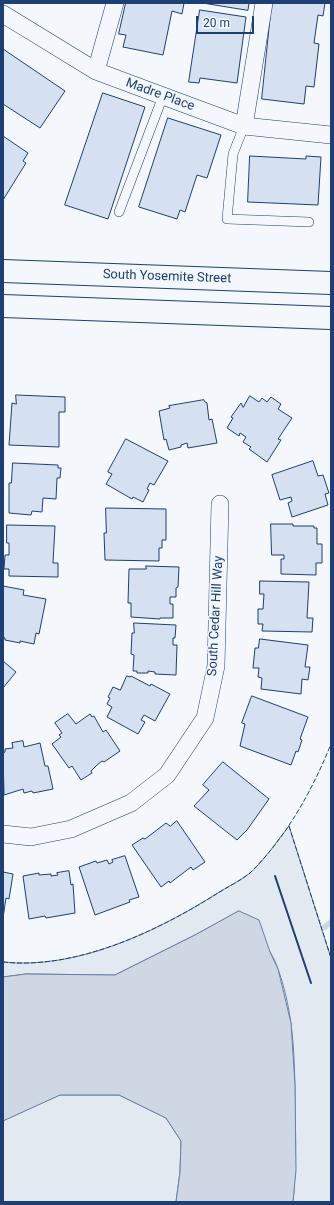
<!DOCTYPE html>
<style>
body{margin:0}
#map{position:relative;width:334px;height:1205px;overflow:hidden;background:#f4f7fb;font-family:Roboto,sans-serif}
canvas{display:block}
.frame{position:absolute;inset:0;border:4px solid #1d3f73;pointer-events:none}
.scale{position:absolute;left:196px;top:16px;width:58px;height:18px;box-sizing:border-box;border:2px solid #1d3f73;border-top:0;padding-left:5px;font-size:12px;line-height:14px;white-space:nowrap;color:#1d3f73;-webkit-text-stroke:3px #f4f7fb;paint-order:stroke}
</style>
<div id="map">
<canvas width="334" height="1205"></canvas>
<div class="frame"></div>
<div class="scale">20 m</div>
</div>
<script>
const ctx = document.querySelector('canvas').getContext('2d');
ctx.lineJoin = 'round';
function fillPath(path, color) { ctx.fillStyle = color; ctx.fill(path, 'evenodd'); }
function stroke(path, color, width, dash) { ctx.strokeStyle = color; ctx.lineWidth = width; ctx.lineCap = dash ? 'butt' : 'round'; ctx.setLineDash(dash || []); ctx.stroke(path); }
function label(font, color, halo, rows, align = 'center') {
  ctx.font = font + ' Roboto,sans-serif'; ctx.lineWidth = 3; ctx.setLineDash([]); ctx.textBaseline = 'middle'; ctx.strokeStyle = halo; ctx.fillStyle = color; for (const [text, x, y, turn = 0] of rows) {
    ctx.save(); ctx.translate(x, y); ctx.rotate((+turn || 0) * Math.PI / 180); ctx.textAlign = isNaN(turn) ? turn : align; if (halo) ctx.strokeText(text, 0, 0); ctx.fillText(text, 0, 0); ctx.restore();
  }
}
const green = new Path2D(`
 M289,826L331,958V1202H293C296,1170 296,1139 295,1108C295,1061 294,1013 278,969C271,947 252,929 239,911L195,935L115,975L26,974L3,977V962C76,970 156,932 216,894C227,887 240,881 250,873C262,863 278,840 289,826Z
 M60,1095H119L166,1118L181,1141L180,1172L176,1202H3V1121Z`);
const water = new Path2D(`
 M239,911L259,920L270,952L278,969L291,1023L295,1085L296,1170L293,1202H176L180,1172L181,1141L166,1118L119,1095H60L3,1121V977L26,974L115,975L195,935Z`);
const stream = new Path2D(`
 M325,927L331,922`);
const building = new Path2D(`
 M126,3H184L182,14L172,11L163,55L123,47L126,35L119,34Z
 M203,3H249L248,10Z
 M272,3H325L323,16L318,15L314,43L319,44L314,87L306,86L304,104L262,99Z
 M200,10L246,17L237,83L200,78L199,83L189,82Z
 M3,49L65,91L40,128L3,104Z
 M103,93L145,107L108,219L65,205Z
 M168,118L221,135L207,178L197,175L185,212L180,210L177,219L139,207Z
 M3,136L28,153L23,161L26,163L3,200Z
 M250,156L306,159V156L321,157L318,205L248,202Z
 M16,395L65,397V412H59V447L9,445L12,403L16,404Z
 M250,396L259,402L262,398L267,402L271,397L281,404L278,409L292,418L278,439L281,440L267,462L249,449L251,447L243,442L246,437L240,433L239,436L227,428L233,418L231,417L241,403L243,407Z
 M204,400L205,402L207,403L209,420L212,419L217,443L188,448L187,443L181,445V447L169,450L166,439L164,440L159,411L170,408L169,406Z
 M126,439L168,461L154,485L150,483L147,489L149,490L143,502L133,497L132,499L106,484L112,474L108,472Z
 M313,461L318,476L323,475L329,493L325,494L328,505L292,517L288,503L292,501L291,497L280,500L272,475Z
 M13,463L58,465V468H61L60,478H57L56,499L43,498L42,512L32,511L31,515L9,513V483H11Z
 M106,508L166,509V540H162V548H159V561L105,560L104,533H106Z
 M271,524H293V526H314V528H317V544H322V563H316V575L281,574V559H284V555H272Z
 M7,525L55,526L53,563H58V577L9,576V569H4L5,555H9V543H7Z
 M146,566L179,567L178,587L176,588V597H170V604H173V618H160V619L131,617V603H128L129,569H146Z
 M260,581L309,582L307,618H313L312,632L262,631L263,624H258V609H263L264,594H260Z
 M3,586L24,590L23,595L46,599L39,634L36,633L34,644L20,641V643L5,640V638L3,637Z
 M134,623L176,625L175,638H173V645H177L176,675L155,674V672L148,671V673H137V671H133L134,655L131,654L132,633H134Z
 M260,639L308,645L305,667H310L308,680L302,679L301,694L261,689L262,678L258,677L259,668H253L255,648H258Z
 M3,661L16,672L3,688Z
 M127,676L130,677L131,676L150,686L151,684L170,694L155,721L144,715L141,720L145,722L138,734L107,717L112,707L107,704L110,698L108,697L113,687L120,690Z
 M252,696L308,717L300,739L302,740L298,752L296,751L291,765L240,746L245,724L242,723Z
 M68,714L76,724L90,714L92,717L94,716L103,732L106,730L120,751L104,762L102,761L97,765L91,771L92,773L81,780L72,766L69,768L52,744L61,737L59,735L62,733L55,723Z
 M23,741L24,747L40,743L45,766H48L53,789L33,793L32,791L24,793L23,789L4,795L3,753L5,752V749L13,748L12,743Z
 M223,762L269,799L247,830L237,840L194,806L209,790L203,785Z
 M177,821L205,862L193,870L191,867L170,883L169,881L161,887L132,845L143,838L145,839L166,823L170,826Z
 M125,856L139,897L129,900L130,902L95,915L79,867L96,861L97,863L107,860L109,864L113,862L112,860Z
 M69,871L71,885L73,884L75,913L46,918L45,916L29,919L23,876L39,873V875L51,874V876L58,875L57,873Z
 M3,872L13,874L9,899L6,898L3,918Z`);
const lane = new Path2D(`
 M244,126L233,154L227,219L309,222
 M119,212L163,96`);
const street = new Path2D(`
 M3,14L96,71L163,96L244,126L331,135
 M96,71L115,3
 M244,126L264,3
 M3,834L31,837L71,829L131,803L167,775L205,718L216,666L220,504`);
const secondary = new Path2D(`
 M3,271L331,283
 M3,306L331,318`);
const fence = new Path2D(`
 M289,826L331,958
 M3,962C76,970 158,931 218,893C229,886 242,880 251,872C287,836 312,791 331,744`);
const wall = new Path2D(`
 M275,876L311,983`);
const streetNames = [
 ["Madre Place",160,95,20],
 ["South Yosemite Street",167,277,2],
 ["South Cedar Hill Way",216,616,-87]
];
fillPath(green, '#e3e9f0');
stroke(green, '#687fa3', 1);
fillPath(water, '#cfd7e4');
stroke(water, '#687fa3', 1);
stroke(stream, '#cfd7e4', 6);
fillPath(building, '#d5e0f0');
stroke(building, '#1d3f73', 1);
stroke(lane, '#1d3f73', 10);
stroke(street, '#1d3f73', 18);
stroke(secondary, '#1d3f73', 24);
stroke(lane, '#f4f7fb', 9);
stroke(street, '#f4f7fb', 17);
stroke(secondary, '#f4f7fb', 22);
stroke(fence, '#1d3f73', 1, [5, 2]);
stroke(wall, '#1d3f73', 2);
label('13px', '#1d3f73', '#f4f7fb', streetNames);
</script>
